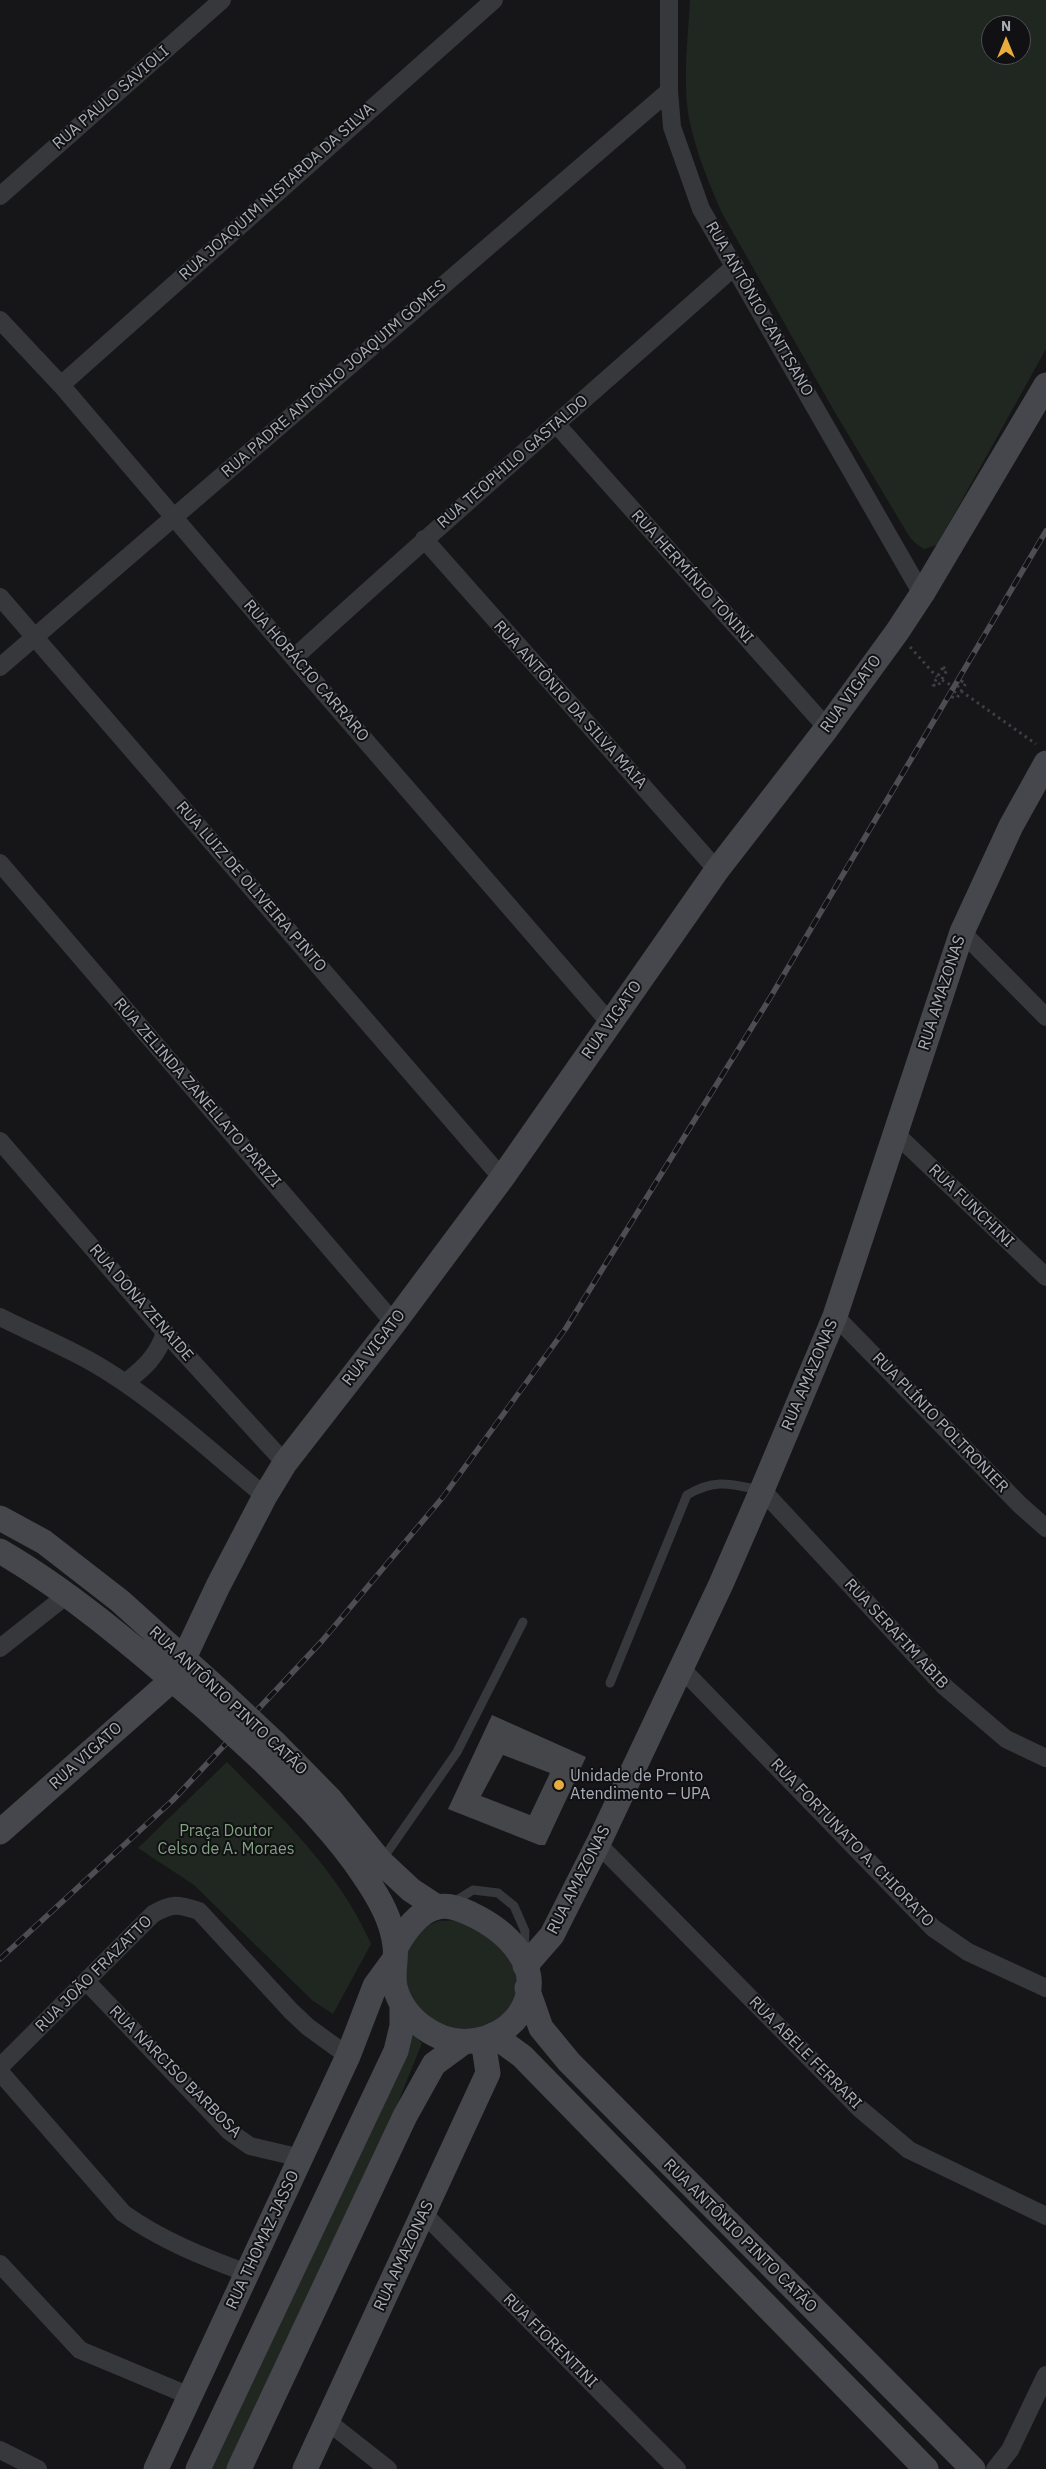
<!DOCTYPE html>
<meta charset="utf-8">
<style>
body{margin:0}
#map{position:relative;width:1046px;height:2469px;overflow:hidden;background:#161618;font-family:"IBM Plex Sans",sans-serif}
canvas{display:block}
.north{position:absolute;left:981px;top:15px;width:50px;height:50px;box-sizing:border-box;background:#111113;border:1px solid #4d4f55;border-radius:50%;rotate:0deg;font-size:14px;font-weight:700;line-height:20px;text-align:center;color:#a8adb7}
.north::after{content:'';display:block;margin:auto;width:18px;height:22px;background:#e8ab3d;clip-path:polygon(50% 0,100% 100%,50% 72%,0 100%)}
</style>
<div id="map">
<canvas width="1046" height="2469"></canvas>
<div class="north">N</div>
</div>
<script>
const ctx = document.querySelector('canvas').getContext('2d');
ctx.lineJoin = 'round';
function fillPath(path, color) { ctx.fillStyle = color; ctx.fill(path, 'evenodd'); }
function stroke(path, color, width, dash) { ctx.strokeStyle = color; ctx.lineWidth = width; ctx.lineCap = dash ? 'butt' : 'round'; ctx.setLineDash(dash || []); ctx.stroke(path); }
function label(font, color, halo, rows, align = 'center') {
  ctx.font = font + ' "IBM Plex Sans",sans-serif'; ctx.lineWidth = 4; ctx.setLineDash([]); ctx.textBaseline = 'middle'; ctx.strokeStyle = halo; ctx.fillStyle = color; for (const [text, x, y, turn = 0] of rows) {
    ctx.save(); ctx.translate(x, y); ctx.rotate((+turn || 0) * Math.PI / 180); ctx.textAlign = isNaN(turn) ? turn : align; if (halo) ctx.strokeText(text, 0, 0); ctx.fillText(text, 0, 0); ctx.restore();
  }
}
const green = new Path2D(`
 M690,0H1046V349L937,545L924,549L915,543L909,536L833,409L722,213C709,184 697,154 690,123C682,84 688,40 690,0ZM991,25H1021V55H991Z
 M227,1762C283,1819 338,1870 371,1944L333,2014L313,2001L194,1885L138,1848Z
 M439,1921C446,1921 455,1920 462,1921C498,1931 537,1982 506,2016C499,2025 479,2030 469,2035L435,2026L407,1998L402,1961L421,1928Z
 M409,2031L422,2043L393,2115L227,2469H204Z`);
const building = new Path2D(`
 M492,1715L586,1757L545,1845H539L448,1809ZM503,1755L550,1773L530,1815L481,1796Z`);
const path = new Path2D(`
 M910,647L937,677
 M943,667L947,670L938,686L933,685Z
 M942,680L956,688
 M961,681L966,683L957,698L952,697Z
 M961,691L1036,744`);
const lane = new Path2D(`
 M610,1683L687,1495C715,1478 731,1484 760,1490
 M382,1860L457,1752L523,1622
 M452,1903L473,1890L498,1893L514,1906L525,1931L524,1950`);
const street = new Path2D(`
 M669,0V91L672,127L701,209L922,594
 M0,196L222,0
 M0,320L61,385L294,658L610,1023
 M61,385L494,0
 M557,425L827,728
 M424,539L717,870
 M0,597L502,1178
 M294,658C439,525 588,397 735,266
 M0,667L669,91
 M0,863L394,1323
 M962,932L1046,1017
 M896,1134L1046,1277
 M0,1141L165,1332L285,1463
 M835,1316L1020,1505L1046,1528
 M0,1317C30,1332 61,1345 90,1361C151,1395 211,1452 265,1496
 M125,1383C144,1368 158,1356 165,1332
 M762,1490L945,1687L1006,1739L1046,1758
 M0,1648L67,1595
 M680,1667L933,1928L968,1952L1046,1988
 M598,1844L859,2108L909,2150L1046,2216
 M86,1981L230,2132L250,2146L301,2158
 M0,2067L153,1914C172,1903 178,1904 199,1911L291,2011L308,2027L348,2056
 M0,2072L123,2213C161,2240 203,2257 247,2273
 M423,2213L677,2469
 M0,2264L80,2350L190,2396
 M327,2421L388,2469
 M0,2450L38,2469
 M995,2469L1010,2450L1046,2375`);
const secondary = new Path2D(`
 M0,1518L44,1542L120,1601L224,1695
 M0,1551C77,1596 143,1655 210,1712
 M184,1658L218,1586L265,1496L285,1463L394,1323L502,1178L717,870L827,728L897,632L922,594L1046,385
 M275,1743L331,1800L381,1862L411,1890L437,1907
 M261,1759C298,1796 336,1833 365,1877C379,1898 392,1920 395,1946C397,1959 392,1972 395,1987C403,2019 438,2045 471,2041C493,2039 513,2027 523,2008C545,1965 505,1930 471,1914C461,1909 449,1904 438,1907C418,1911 405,1931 396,1947
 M0,1832L172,1680
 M525,1966L552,1935L598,1844L721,1584L762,1490L835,1316L962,932L1011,826L1046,763
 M527,1988L541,2028L569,2062L973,2469
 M493,2035L522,2056L926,2469
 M156,2469L348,2056L375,1986L394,1960
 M198,2469L396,2051L402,2026V2004
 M239,2469L405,2116L434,2064L464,2042
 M305,2469L488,2073L483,2040`);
const rail = new Path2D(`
 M0,1959L173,1800L322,1641L443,1497L566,1328L770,998L1046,531`);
const secondaryBridge = new Path2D(`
 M224,1695L275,1743
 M210,1712L261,1759`);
const markers = [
 [559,1785,6,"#e8ab3d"]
];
const streetNames = [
 ["RUA PAULO SAVIOLI",111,98,-41],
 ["RUA JOAQUIM NISTARDA DA SILVA",277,192,-42],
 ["RUA ANTÔNIO CANTISANO",759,309,60],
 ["RUA PADRE ANTÔNIO JOAQUIM GOMES",334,379,-41],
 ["RUA TEOPHILO GASTALDO",513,462,-41],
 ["RUA HERMÍNIO TONINI",692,577,48],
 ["RUA HORÁCIO CARRARO",306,671,49],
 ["RUA VIGATO",851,694,-54],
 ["RUA ANTÔNIO DA SILVA MAIA",570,705,48],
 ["RUA LUIZ DE OLIVEIRA PINTO",251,887,49],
 ["RUA AMAZONAS",942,993,-72],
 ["RUA VIGATO",612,1020,-55],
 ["RUA ZELINDA ZANELLATO PARIZI",197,1093,49],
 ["RUA FUNCHINI",971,1206,44],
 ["RUA DONA ZENAIDE",141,1303,49],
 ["RUA VIGATO",374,1348,-52],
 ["RUA AMAZONAS",810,1375,-67],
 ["RUA PLÍNIO POLTRONIER",940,1423,46],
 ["RUA SERAFIM ABIB",896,1634,47],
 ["RUA ANTÔNIO PINTO CATÃO",228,1701,43],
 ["RUA VIGATO",86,1756,-42],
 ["RUA FORTUNATO A. CHIORATO",852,1843,46],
 ["RUA AMAZONAS",579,1880,-63],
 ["RUA JOÃO FRAZATTO",94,1974,-45],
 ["RUA ABELE FERRARI",805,2053,45],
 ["RUA NARCISO BARBOSA",175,2072,45],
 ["RUA ANTÔNIO PINTO CATÃO",740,2236,45],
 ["RUA THOMAZ JASSO",263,2240,-65],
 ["RUA AMAZONAS",404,2256,-65],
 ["RUA FIORENTINI",550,2341,45]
];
const poiNames = [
 ["Unidade de Pronto",570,1776],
 ["Atendimento – UPA",570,1794]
];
const parkNames = [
 ["Praça Doutor",226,1831],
 ["Celso de A. Moraes",226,1849]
];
fillPath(green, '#202721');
fillPath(building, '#45464a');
stroke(path, '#3d3f43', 3, [2.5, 4]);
stroke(lane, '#37383c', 9);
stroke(street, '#37383c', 18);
stroke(secondary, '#45474c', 25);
stroke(rail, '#4c4e53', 5.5);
stroke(rail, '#111113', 4, [11]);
stroke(secondaryBridge, '#45474c', 25);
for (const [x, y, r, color] of markers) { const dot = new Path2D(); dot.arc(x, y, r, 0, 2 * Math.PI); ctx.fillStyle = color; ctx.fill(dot); stroke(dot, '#111113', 2); }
label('16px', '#a8adb7', '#111113', streetNames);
label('16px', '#a8adb7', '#111113', poiNames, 'left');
label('16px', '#80a182', '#111113', parkNames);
</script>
